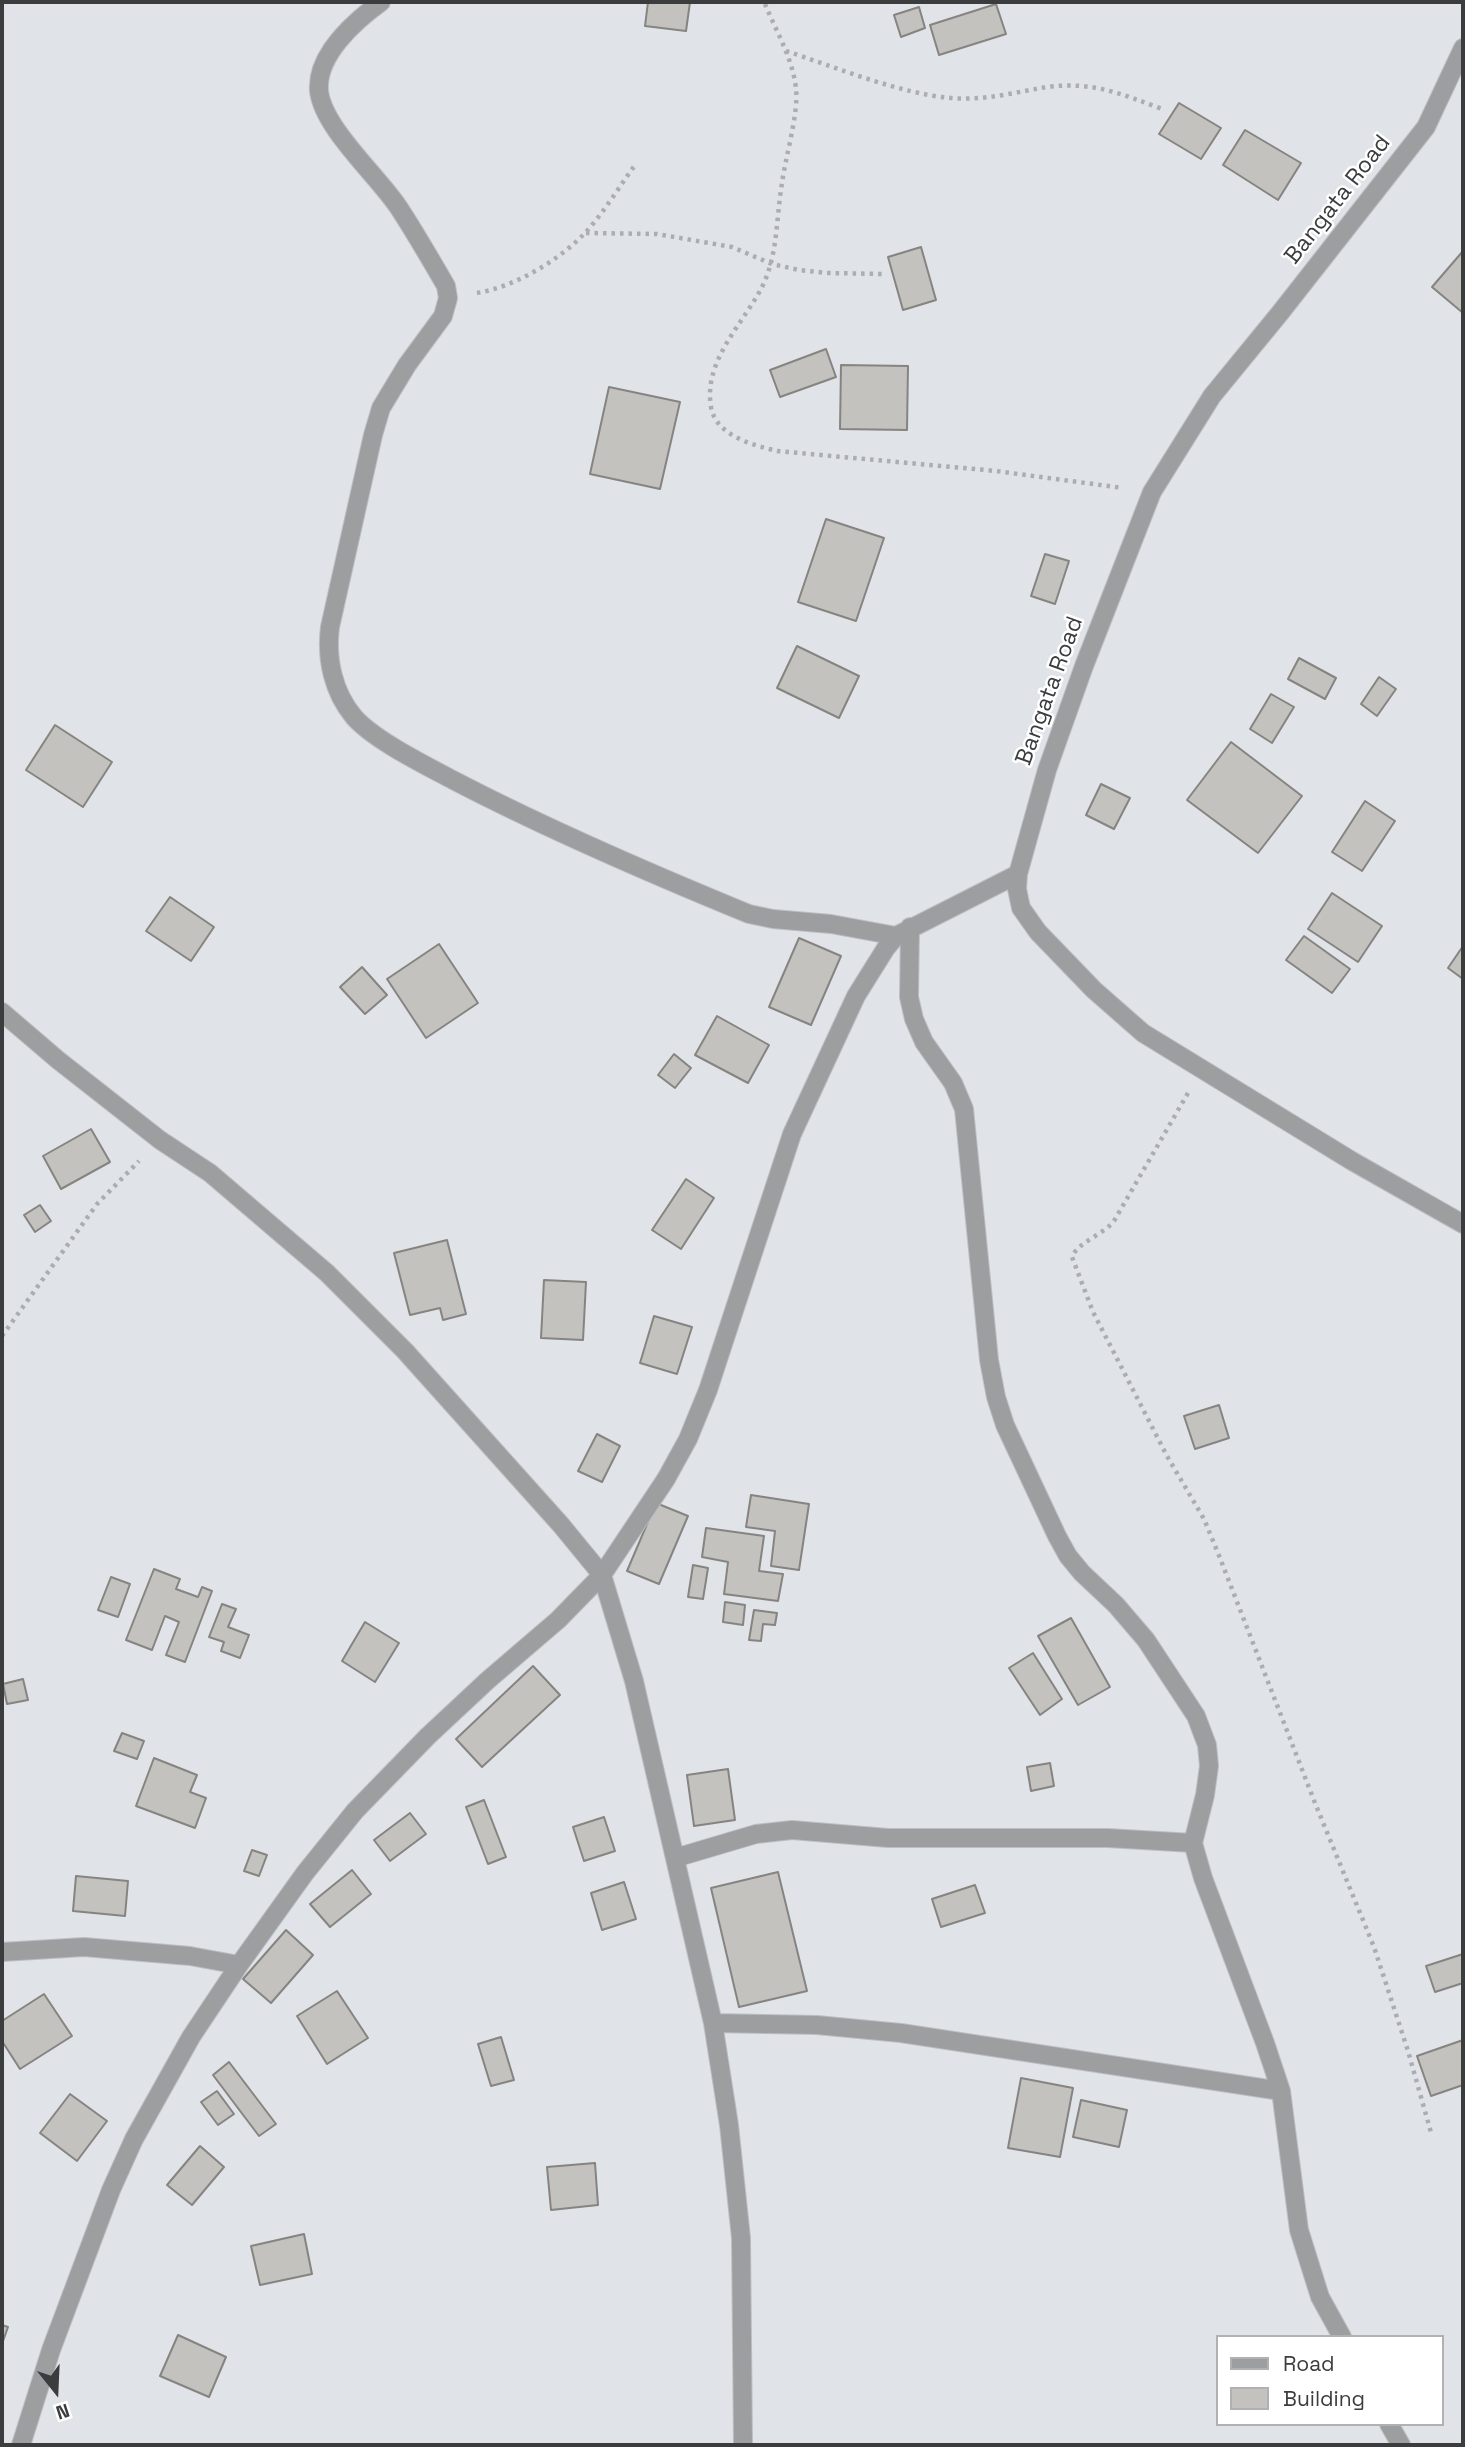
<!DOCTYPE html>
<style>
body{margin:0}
#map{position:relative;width:1465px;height:2447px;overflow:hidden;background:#e0e3e7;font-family:"Space Grotesk",sans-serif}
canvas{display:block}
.frame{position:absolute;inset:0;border:4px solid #3b3c3e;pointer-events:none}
.legend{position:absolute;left:1216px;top:2335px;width:228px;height:91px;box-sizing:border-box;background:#fff;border:2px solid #b1b1b2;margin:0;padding:9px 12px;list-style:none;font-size:21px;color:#3b3c3e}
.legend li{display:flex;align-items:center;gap:14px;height:35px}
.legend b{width:35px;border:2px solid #b1b1b2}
.north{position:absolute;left:21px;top:2356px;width:70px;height:70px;-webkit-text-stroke:5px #fff;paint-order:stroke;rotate:162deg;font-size:19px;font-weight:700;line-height:28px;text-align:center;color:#3b3c3e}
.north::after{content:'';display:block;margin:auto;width:24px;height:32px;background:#3b3c3e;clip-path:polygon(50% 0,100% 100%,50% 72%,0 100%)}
</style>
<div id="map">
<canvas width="1465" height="2447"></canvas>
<div class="frame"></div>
<ul class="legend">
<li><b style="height:9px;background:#9d9e9f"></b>Road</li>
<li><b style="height:19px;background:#c4c2be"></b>Building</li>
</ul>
<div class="north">N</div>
</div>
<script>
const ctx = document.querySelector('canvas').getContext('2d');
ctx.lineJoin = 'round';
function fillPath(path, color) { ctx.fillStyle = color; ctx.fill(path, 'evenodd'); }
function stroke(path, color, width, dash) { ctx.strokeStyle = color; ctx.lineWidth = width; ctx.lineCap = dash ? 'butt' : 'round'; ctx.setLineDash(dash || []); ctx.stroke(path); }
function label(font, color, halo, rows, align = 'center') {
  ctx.font = font + ' "Space Grotesk",sans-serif'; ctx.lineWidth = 5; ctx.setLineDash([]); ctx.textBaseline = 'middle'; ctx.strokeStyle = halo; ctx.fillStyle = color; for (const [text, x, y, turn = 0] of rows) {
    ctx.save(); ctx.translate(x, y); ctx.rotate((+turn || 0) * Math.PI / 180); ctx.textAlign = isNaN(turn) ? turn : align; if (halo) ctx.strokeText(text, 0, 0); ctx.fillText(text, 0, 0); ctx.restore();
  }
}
const building = new Path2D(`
 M648,2H690L686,31L645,26Z
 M996,4L1006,34L939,55L930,25Z
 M919,7L925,28L901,37L894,15Z
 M1179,103L1221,128L1201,159L1159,134Z
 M1245,130L1301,163L1278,200L1223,165Z
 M921,247L936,300L903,310L888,257Z
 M1463,251V313L1432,287Z
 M826,349L836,377L780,397L770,370Z
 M841,365L908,366L907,430L840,429Z
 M609,387L680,402L660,489L590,474Z
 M826,519L884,538L856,621L798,602Z
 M1045,554L1069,561L1055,604L1031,596Z
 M797,646L859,676L839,718L777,688Z
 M1299,658L1336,678L1325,699L1288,679Z
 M1379,677L1396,689L1377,716L1361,704Z
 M1271,694L1294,707L1272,743L1250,729Z
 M55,725L112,762L83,807L26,770Z
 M1231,742L1302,796L1258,853L1187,800Z
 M1101,784L1130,798L1114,829L1086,815Z
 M1365,801L1395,821L1362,871L1332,852Z
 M1332,893L1382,926L1358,962L1308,929Z
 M170,897L214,927L191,961L146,931Z
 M1304,936L1350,969L1332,993L1286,960Z
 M799,938L841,956L811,1025L769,1007Z
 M439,944L478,1003L426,1038L387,979Z
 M1463,946V979L1448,968Z
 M362,967L387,995L365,1014L340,987Z
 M717,1016L769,1045L748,1083L695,1055Z
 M674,1054L691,1068L675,1088L658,1075Z
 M91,1129L110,1162L61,1189L43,1156Z
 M686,1179L714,1198L681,1249L652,1230Z
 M40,1205L51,1221L35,1232L24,1215Z
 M447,1240L466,1314L443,1320L440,1308L410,1315L394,1253Z
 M544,1280L586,1282L583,1340L541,1338Z
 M654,1316L692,1327L677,1374L640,1363Z
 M1219,1405L1229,1438L1195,1449L1184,1416Z
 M597,1434L620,1446L602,1482L578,1471Z
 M751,1495L809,1504L799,1570L771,1566L775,1531L746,1527Z
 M656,1503L688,1516L659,1584L627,1571Z
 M706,1528L764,1536L759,1571L783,1574L778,1601L724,1594L728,1562L702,1557Z
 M693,1565L708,1568L703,1599L688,1597Z
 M154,1569L180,1579L176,1589L198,1597L202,1587L212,1591L185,1662L166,1655L179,1622L165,1616L152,1650L126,1640Z
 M111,1577L130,1584L118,1617L98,1610Z
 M725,1602L745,1605L743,1625L723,1622Z
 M222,1604L236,1609L228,1627L249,1635L240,1658L221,1651L224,1642L209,1637Z
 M754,1610L777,1613L775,1625L763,1624L761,1641L749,1640Z
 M1071,1618L1110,1687L1078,1705L1038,1636Z
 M365,1622L399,1643L375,1682L342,1661Z
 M1033,1653L1062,1699L1040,1715L1009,1668Z
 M533,1666L560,1695L482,1767L456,1739Z
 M23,1679L28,1700L7,1704L3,1684Z
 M122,1733L144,1741L137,1759L114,1751Z
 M154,1758L197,1775L190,1792L206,1798L195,1828L136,1806Z
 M1050,1763L1054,1786L1031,1791L1027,1767Z
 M728,1769L735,1820L694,1826L687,1775Z
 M484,1800L506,1857L488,1864L466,1807Z
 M410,1813L426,1834L390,1861L374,1840Z
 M604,1817L615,1851L584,1861L573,1827Z
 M252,1850L267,1855L259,1876L244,1871Z
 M352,1870L371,1894L330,1927L310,1904Z
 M778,1872L807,1991L739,2007L711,1888Z
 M76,1876L128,1881L125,1916L73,1911Z
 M624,1882L636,1919L602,1930L591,1893Z
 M975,1885L985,1913L941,1927L932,1899Z
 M286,1930L313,1955L271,2003L243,1979Z
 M1463,1954V1983L1435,1992L1426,1966Z
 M337,1991L368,2038L327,2064L297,2016Z
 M44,1994L72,2036L20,2069L2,2041V2021Z
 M501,2037L514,2080L491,2086L478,2044Z
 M1463,2040V2085L1431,2096L1417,2056Z
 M229,2062L276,2124L259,2136L213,2075Z
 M1021,2078L1073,2088L1060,2157L1008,2148Z
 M217,2091L234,2114L218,2125L201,2102Z
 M70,2094L107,2121L77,2161L40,2133Z
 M1081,2100L1127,2110L1119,2147L1073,2137Z
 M200,2146L224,2167L192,2205L167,2185Z
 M595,2163L598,2205L551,2210L547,2167Z
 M304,2234L312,2274L260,2285L251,2246Z
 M2,2325L8,2327L2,2344Z
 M178,2335L226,2357L209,2397L160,2376Z`);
const path = new Path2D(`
 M765,4C776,31 793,59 796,89C799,112 785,159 782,183C776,219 778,255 762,287C743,324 703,361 711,407C716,436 753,445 777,451L996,471L1123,488
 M786,51C835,67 901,94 951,98C984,101 1016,92 1047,87C1092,81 1122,94 1162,109
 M586,233L657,234L732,247L772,264L799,270L827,273L885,274
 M477,293C514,287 558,261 584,234C603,214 619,187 635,165
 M1188,1093L1114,1221C1103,1235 1078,1242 1072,1257L1093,1312L1167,1456L1204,1519L1220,1558L1315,1803L1374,1947L1408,2051L1432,2136
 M2,1336L97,1204L139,1161`);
const street = new Path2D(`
 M381,2C355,21 316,55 319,91C323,128 378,176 399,208C416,234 431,260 446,286L448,298L443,316L407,365L381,408L373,435L330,627C326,659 333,692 354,717C374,740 425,765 453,780C549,830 649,873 749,914L773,919L831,924L896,936
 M1463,48L1426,127L1280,313L1212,396L1152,492L1084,666L1047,770L1018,874L1017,889L1021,908L1038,932L1094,990L1143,1033L1352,1161L1463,1224
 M910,927L909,997L914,1019L924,1042L953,1083L964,1109L989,1360L996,1397L1005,1425L1057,1536L1068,1556L1082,1573L1116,1605L1146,1640L1196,1716L1207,1745L1209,1766L1205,1795L1193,1843L1203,1878L1265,2043L1281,2091L1299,2230L1320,2297L1342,2337
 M2,1012L58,1060L160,1140L210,1173L327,1273L405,1351L561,1525L602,1575L634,1681L713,2023L729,2125L741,2238L743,2445
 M675,1858L756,1834L792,1830L888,1838H1108L1193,1843
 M2,1952L84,1947L190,1956L239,1965
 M713,2023L817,2025L901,2033L1281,2091
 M1389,2424L1401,2445
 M21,2445L51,2350L111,2190L134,2139L191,2037L239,1965L305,1873L355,1811L428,1736L488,1680L558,1620L602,1575L666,1479L688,1439L708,1390L792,1134L856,996L886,948L896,936L1018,874`);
const streetNames = [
 ["Bangata Road",1338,200,-52],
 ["Bangata Road",1050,691,-70]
];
fillPath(building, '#c4c2be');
stroke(building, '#868480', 2);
stroke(street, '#bcbec2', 20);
stroke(path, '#abadb1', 4.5, [3.5, 5]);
stroke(street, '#9d9e9f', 18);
label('23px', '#3b3c3e', '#fff', streetNames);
</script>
